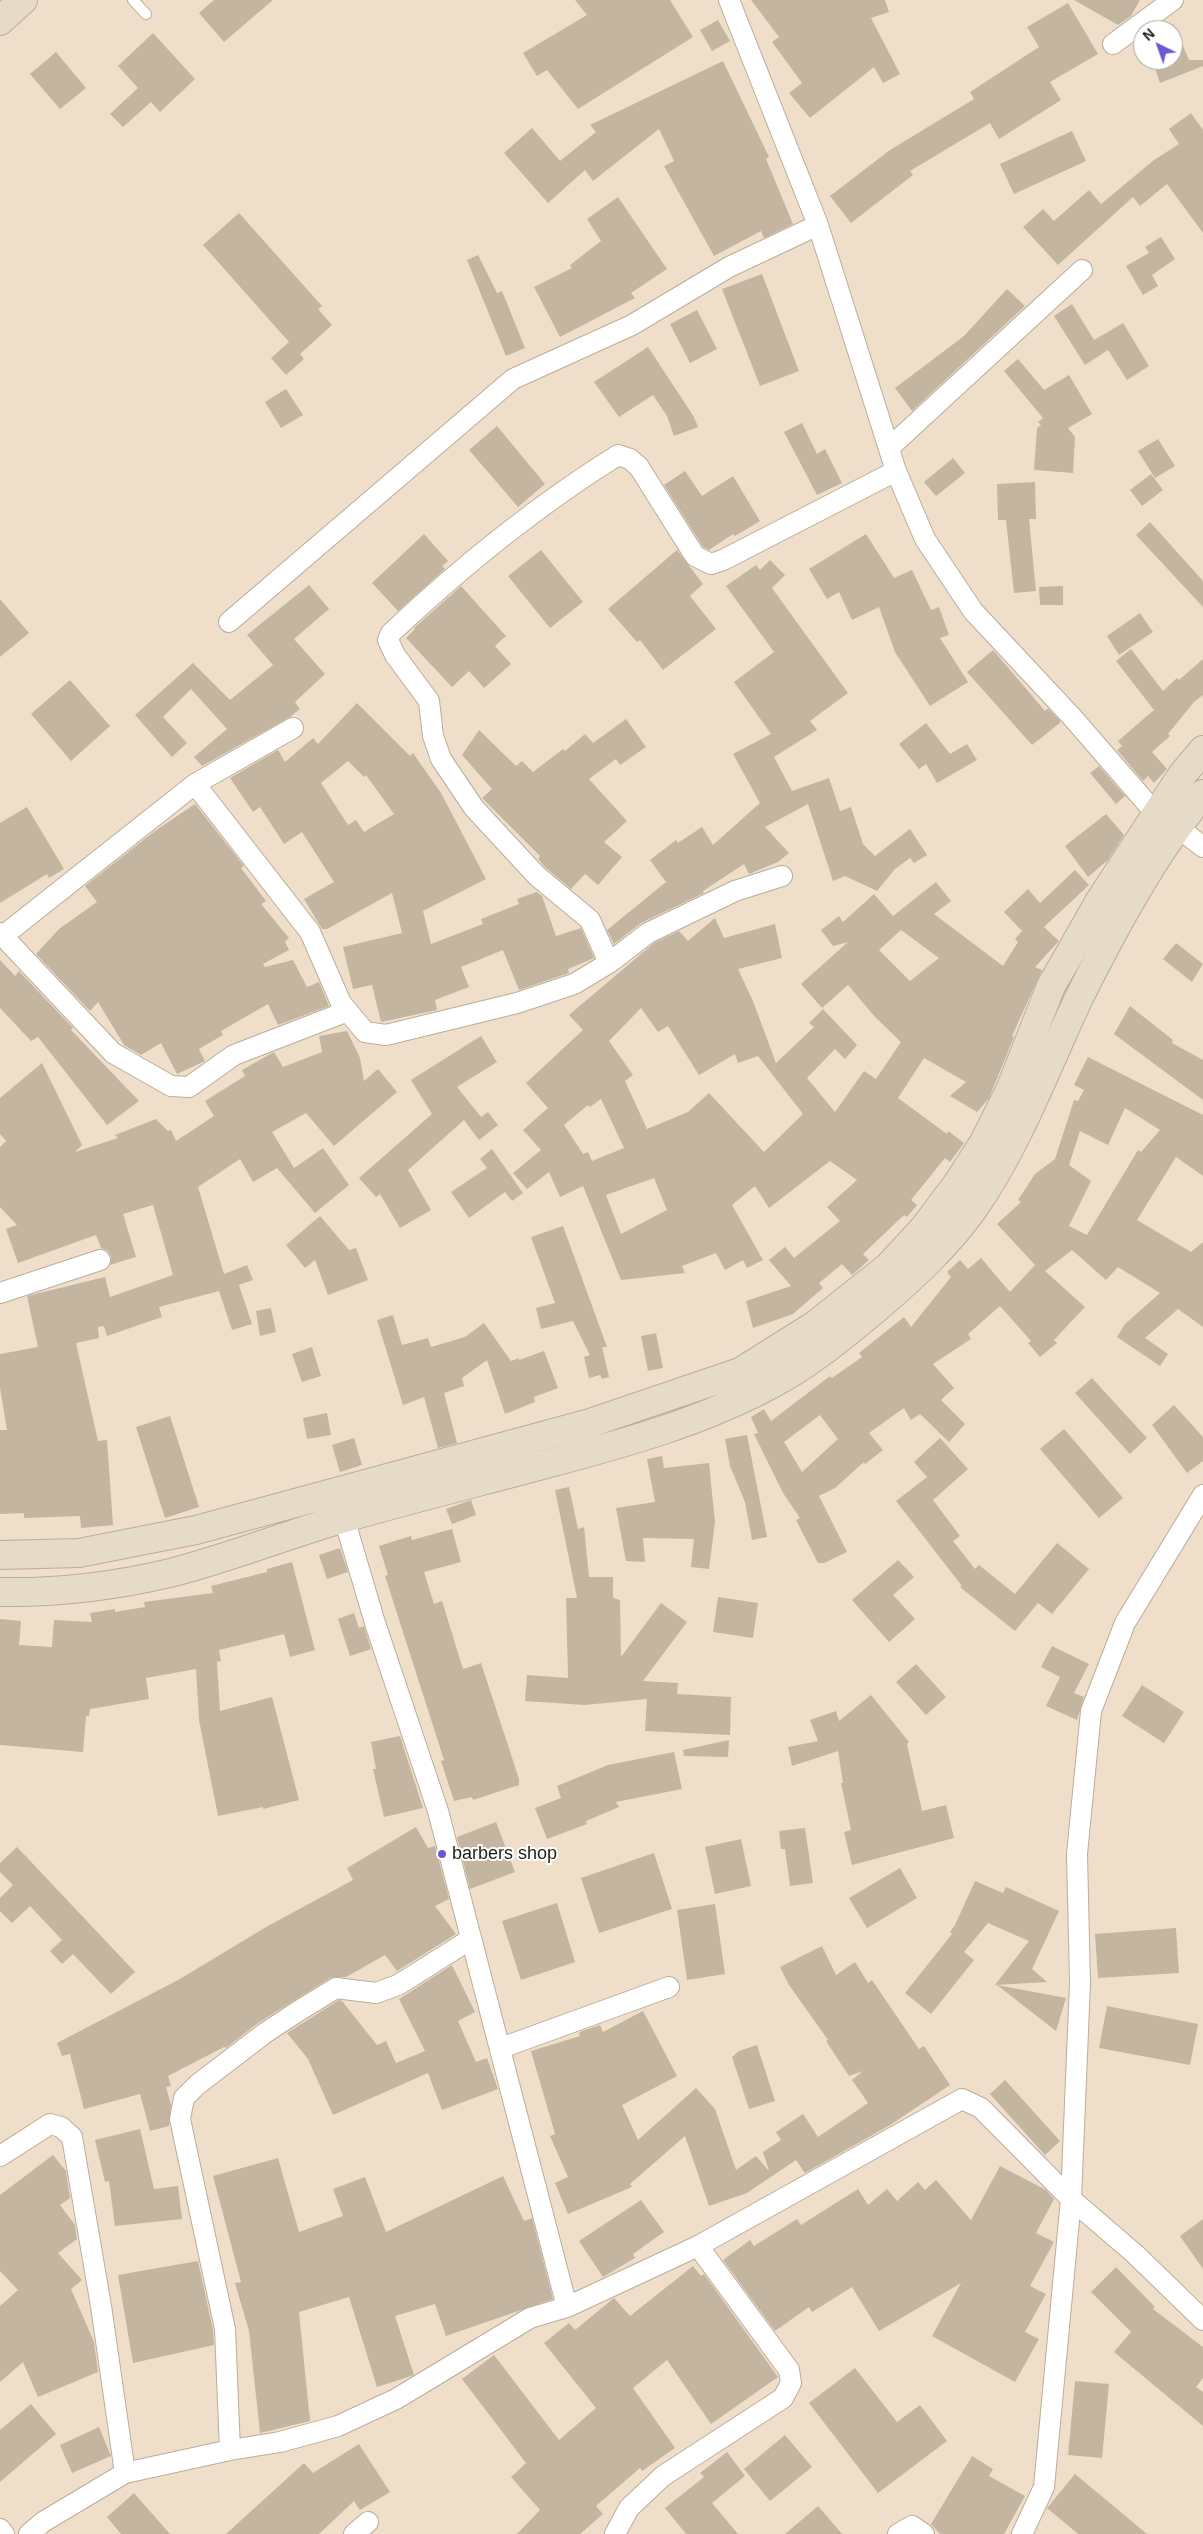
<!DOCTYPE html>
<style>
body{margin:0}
#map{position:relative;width:1203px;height:2534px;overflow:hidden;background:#efdfca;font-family:Helvetica,sans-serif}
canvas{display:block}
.north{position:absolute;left:1133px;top:20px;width:50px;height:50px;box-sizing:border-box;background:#fff;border:1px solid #a6a4a1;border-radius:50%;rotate:318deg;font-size:14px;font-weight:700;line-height:20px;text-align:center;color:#211c14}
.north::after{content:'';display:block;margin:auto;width:18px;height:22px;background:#6d59d2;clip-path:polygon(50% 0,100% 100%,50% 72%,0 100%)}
</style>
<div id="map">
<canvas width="1203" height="2534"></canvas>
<div class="north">N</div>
</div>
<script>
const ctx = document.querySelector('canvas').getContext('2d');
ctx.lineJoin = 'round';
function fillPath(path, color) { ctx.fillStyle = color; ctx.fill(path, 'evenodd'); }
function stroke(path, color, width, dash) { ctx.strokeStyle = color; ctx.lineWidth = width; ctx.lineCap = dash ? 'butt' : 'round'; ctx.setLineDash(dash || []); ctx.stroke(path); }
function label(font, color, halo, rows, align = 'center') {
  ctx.font = font + ' Helvetica,sans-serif'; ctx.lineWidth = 4; ctx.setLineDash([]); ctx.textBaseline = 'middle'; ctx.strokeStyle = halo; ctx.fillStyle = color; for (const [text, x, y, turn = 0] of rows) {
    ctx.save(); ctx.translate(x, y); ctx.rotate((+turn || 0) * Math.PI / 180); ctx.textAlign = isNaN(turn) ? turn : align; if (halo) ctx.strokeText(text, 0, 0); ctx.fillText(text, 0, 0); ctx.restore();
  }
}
const building = new Path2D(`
 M214,0H273L224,42L199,13Z
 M575,0H670L693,37L578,109L547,70L537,76L523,53L587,15Z
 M751,0H885L889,12L871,18L900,74L883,83L874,67L810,118L789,93L802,83L772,42L779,37Z
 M1074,0H1140L1131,16L1118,25Z
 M1068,3L1098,54L1050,82L1061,100L999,139L990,123L910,171L913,175L851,223L830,196L890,150L974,99L970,92L1039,47L1027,27Z
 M718,20L730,41L712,51L700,30Z
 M1173,23L1189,60H1203V66L1160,83L1152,60H1173Z
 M153,33L195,79L160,112L151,102L123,127L110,114L138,88L118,66Z
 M56,52L86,88L60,109L30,74Z
 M723,61L769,157L766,159L793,224L764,238L761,231L714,256L664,166L674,161L659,129L593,181L585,170L548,203L504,153L532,128L560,161L596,132L590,125Z
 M1191,113L1203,130V233L1167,184L1140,206L1133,197L1058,265L1023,227L1043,209L1054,221L1089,190L1101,204L1154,160L1179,144L1169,129Z
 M1072,131L1086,161L1014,194L1000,164Z
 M618,197L667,269L631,293L635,298L560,337L534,287L572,268L570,265L601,241L587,219Z
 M239,213L322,306L318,309L332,325L300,354L304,359L286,375L271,358L289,342L203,245Z
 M1161,237L1175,259L1152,275L1158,286L1143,295L1126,266L1149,253L1145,247Z
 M478,255L497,293L502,291L525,348L506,356L467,260Z
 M762,274L799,371L760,386L722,289Z
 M1007,289L1025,306L912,411L895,388L964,336Z
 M1072,304L1094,340L1123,323L1149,366L1127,380L1108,350L1085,365L1054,316Z
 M697,310L717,349L690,363L670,324Z
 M648,347L694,417L698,427L674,436L667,416L653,395L619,417L594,382Z
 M1018,359L1044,390L1069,375L1092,414L1068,428L1075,437L1073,473L1034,470L1037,428L1041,425L1038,422L1043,418L1004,371Z
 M286,389L303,415L281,428L265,402Z
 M802,423L817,454L825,449L842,483L817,495L784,432Z
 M497,426L545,484L518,507L469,450Z
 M1158,439L1175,466L1155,478L1138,451Z
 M953,458L965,473L936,496L924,482Z
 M685,471L702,496L733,476L760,521L735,536L733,534L709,550L703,547L664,485Z
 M1151,474L1163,490L1142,506L1130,490Z
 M1035,482L1036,519H1029L1036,591L1014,593L1006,520H998L997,484Z
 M1150,522L1203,581V607L1136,535Z
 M424,534L448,561L442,566L445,569L398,611L372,583Z
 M866,534L894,578L912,570L931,610L939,607L949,635L940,638L968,682L930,706L895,652L879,607L852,620L839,592L827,599L809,569Z
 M541,550L583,602L550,628L508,576Z
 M677,550L703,584L690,596L716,629L663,670L640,640L637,642L608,609Z
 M770,560L785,575L772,588L848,693L810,721L817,730L774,757L792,791L829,778L840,811L851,807L863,844L875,856L910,829L927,855L914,863L910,858L895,869L877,891L845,876L833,881L808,804L765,827L789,853L778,862L749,874L744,864L703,891L704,893L641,923L614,944L607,930L666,882L650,860L676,840L678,843L702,827L713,845L760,803L733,754L771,734L734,682L774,652L726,586L756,565L760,570Z
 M309,585L329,609L294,639L325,674L295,702L300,709L290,717L202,766L194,757L227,729L191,689L163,717L187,743L172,757L135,715L193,663L230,700L273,665L247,635Z
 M461,586L506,636L495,646L511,664L484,688L469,671L452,687L406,638L415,629L414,628Z
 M1063,586V605H1040L1039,587Z
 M0,599L29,633L0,657Z
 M1140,613L1153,632L1119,655L1107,636Z
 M1131,649L1163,691L1177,678L1179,680L1203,659V695L1194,702L1168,734L1170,736L1152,752L1167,769L1154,783L1148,776L1143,781L1117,750L1122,746L1118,741L1154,710L1116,661Z
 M993,650L1045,711L1048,708L1061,722L1032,745L967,672Z
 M70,680L110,726L71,761L31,714Z
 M357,703L410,756L413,753L441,793L486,879L423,911L431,944L483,924L481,919L519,904L517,899L537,892L542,896L556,936L581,928L594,958L568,969L569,973L519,990L503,950L461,967L469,987L435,1000L437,1010L381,1022L372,985L353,989L343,947L402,933L392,893L327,929H322L304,899L334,882L302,832L284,844L260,807L253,812L230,778L278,750L285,762L313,738L318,744ZM348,761L364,777L366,775L394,814L364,832L356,820L348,825L321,783Z
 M626,719L646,747L620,765L616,759L589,779L627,821L604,842L622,857L598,885L585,874L571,889L545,867L538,859L540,856L482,798L492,789L462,755L479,730L516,766L522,761L533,772L563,749L565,751L585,734L593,743Z
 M926,723L950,754L967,744L977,760L937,783L926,764L919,769L899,744Z
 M1099,766L1125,796L1116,804L1090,773Z
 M195,804L244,866L241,868L266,901L261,904L289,938L285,942L289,950L263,964L265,967L293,960L307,987L319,982L329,1006L278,1025L268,1004L221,1031L223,1035L199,1049L205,1061L177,1074L161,1043L141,1055L124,1045L98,1002L90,1011L36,954L59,929L97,902L85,886L155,831Z
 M27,807L64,869L49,878L47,874L0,903V823Z
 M1106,814L1124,835L1108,860L1088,877L1065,846Z
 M1075,870L1089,885L1044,927L1059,941L1035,967L1042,970L1012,1036L1014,1037L989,1098L977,1112L950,1096L966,1082L924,1058L898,1098L947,1134L948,1131L964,1143L950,1162L945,1158L911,1200L917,1205L907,1217L904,1215L863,1254L869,1260L852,1275L842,1264L819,1283L823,1288L793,1314L753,1328L746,1301L791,1286L769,1260L785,1247L794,1258L840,1221L827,1207L857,1180L830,1161L769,1208L755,1186L732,1205L763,1260L747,1268L743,1260L725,1270L716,1253L682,1266L685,1273L621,1280L583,1186L560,1197L549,1172L527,1189L513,1173L541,1150L523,1130L548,1108L526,1083L583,1030L569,1015L654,943L679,931L688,941L715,918L724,938L775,924L782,958L738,969L753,1001L776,1063L814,1027L809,1023L823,1009L857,1045L845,1059L835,1049L807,1078L835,1112L864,1071L876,1079L901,1042L875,1017L848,985L822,1008L801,984L848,942L833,946L821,930L839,916L843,922L874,894L893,916L936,882L951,901L934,914L1003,966L1018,942L1015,939L1022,931L1004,912L1028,889L1040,903ZM901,930L939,958L910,981L879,950ZM641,1008L658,1032L668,1026L699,1075L735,1054L738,1063L758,1056L803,1114L764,1152L709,1093L688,1112L647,1129L625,1081L633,1075L609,1041ZM601,1099L624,1148L592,1161L588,1152L583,1154L564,1125L588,1105L590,1107ZM654,1178L667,1210L621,1234L606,1195Z
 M1176,943L1203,964L1192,982L1163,959Z
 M0,960L15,976L19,971L73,1028L71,1030L139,1101L107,1125L38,1037L31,1041L0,1008Z
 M1130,1006L1173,1040L1172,1043L1203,1060V1100L1114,1034Z
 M347,1031L360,1058L364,1081L378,1069L397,1092L334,1146L306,1113L272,1132L294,1168L323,1148L349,1185L315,1213L277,1168L253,1182L240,1159L198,1187L224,1274L247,1265L253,1280L239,1285L252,1324L232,1330L219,1291L159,1307L162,1317L107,1336L104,1326L98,1327L99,1338L76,1343L98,1441L107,1440L113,1525L81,1528L80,1516L24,1518V1513L0,1514V1430H7L0,1388V1354L38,1347L27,1296L105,1277L110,1297L173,1275L153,1205L123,1214L136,1257L110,1265L111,1256L108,1251L101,1248L96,1235L18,1263L6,1229L17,1225L0,1207V1147L6,1141L0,1134V1098L42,1063L82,1145L75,1152L118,1138L115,1135L156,1119L168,1131L171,1130L176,1141L214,1116L205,1101L245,1076L242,1070L274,1052L283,1067L322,1052L319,1036Z
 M481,1036L497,1062L457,1087L481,1117L488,1112L498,1125L479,1140L464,1120L408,1170L431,1210L400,1228L380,1194L376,1197L359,1178L432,1114L411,1080Z
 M1088,1057L1203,1115V1176L1176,1157L1137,1220L1191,1252L1203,1242V1327L1178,1309L1145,1338L1168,1354L1160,1366L1117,1337L1125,1324L1160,1293L1118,1267L1106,1280L1072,1250L1045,1271L1085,1307L1054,1340L1057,1343L1040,1357L1028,1343L1031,1341L1000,1306L968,1334L971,1339L933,1364L954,1388L941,1400L965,1424L949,1442L920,1414L911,1420L904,1408L869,1433L883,1450L865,1464L864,1462L835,1488L819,1496L847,1552L824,1563H818L796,1520L800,1518L783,1493L754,1434L758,1433L751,1417L764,1409L771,1421L830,1376L832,1378L862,1357L859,1353L904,1317L911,1327L951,1277L947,1272L960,1260L968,1269L981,1258L1010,1292L1035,1265L997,1224L1021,1202L1018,1200L1035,1174L1055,1159L1074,1100L1078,1101L1084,1090L1074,1085ZM1125,1108L1160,1130L1141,1152L1138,1150L1087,1235L1069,1226L1091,1181L1069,1165L1080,1131L1108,1145ZM820,1415L838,1439L802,1472L784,1442Z
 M492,1149L523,1193L512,1201L505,1192L469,1218L451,1192L487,1168L480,1159Z
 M320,1216L349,1250L356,1248L368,1280L328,1295L315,1260L305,1268L286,1245Z
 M563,1226L607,1347H602L609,1377L602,1379L600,1375L589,1378L584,1357L590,1355L573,1321L541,1329L536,1308L555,1303L531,1237Z
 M271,1308L276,1332L260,1336L256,1311Z
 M393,1315L402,1345L428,1338L431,1347L465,1337L484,1323L511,1361L519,1358V1360L544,1351L558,1388L534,1397L535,1402L505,1414L487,1360L462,1378L464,1386L444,1393L457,1443L438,1448L424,1397L403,1405L377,1320Z
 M656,1333L663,1368L648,1371L641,1336Z
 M312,1347L321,1376L302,1382L292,1354Z
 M1092,1378L1147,1438L1130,1454L1075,1393Z
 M1174,1405L1203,1437V1461L1187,1473L1152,1425Z
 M327,1413L331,1435L307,1439L303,1418Z
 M170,1416L199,1507L165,1518L136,1427Z
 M1064,1429L1123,1498L1099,1518L1040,1449Z
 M747,1435L767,1537L752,1540L745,1502L730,1466L725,1439Z
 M354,1438L362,1465L340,1472L332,1445Z
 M940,1438L968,1469L933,1500L960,1536L953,1541L975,1569L979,1565L1015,1594L1057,1543L1089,1569L1052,1614L1038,1603L1015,1631L960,1587L962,1586L896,1501L927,1477L914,1462Z
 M662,1456L664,1468L709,1463L715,1522L709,1569L691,1567L694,1539L643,1538L645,1562L626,1561L616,1508L655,1502L647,1459Z
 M569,1487L578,1529L584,1527L589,1577H613V1598L620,1600L621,1657L661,1603L687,1622L643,1681L678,1683L677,1694L731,1697L730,1735L645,1731L647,1699L585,1705L525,1701L527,1675L568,1678L566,1598H577L555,1490Z
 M471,1500L476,1515L452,1524L446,1509Z
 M452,1529L461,1562L424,1572L434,1604L442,1601L463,1669L481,1663L519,1779V1785L473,1800L472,1797L454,1801L441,1761L444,1760L385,1576L388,1575L379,1546L411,1536L412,1540Z
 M340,1548L348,1572L327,1579L319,1555Z
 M898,1560L914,1577L893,1595L915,1619L889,1642L852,1600Z
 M292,1562L315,1650L290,1657L284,1634L219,1650L221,1661L217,1662L220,1711L272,1697L299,1800L263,1809V1807L218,1816L199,1720L196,1669L146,1678L149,1699L90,1709L89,1716H86L83,1752L0,1745V1619L21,1621L19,1645L52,1647L54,1620L92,1622L90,1613L115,1609V1612L145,1607L144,1602L213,1593L211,1586L267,1572V1569Z
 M718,1597L758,1603L753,1638L713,1632Z
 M354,1613L359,1628L364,1626L371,1649L350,1656L338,1619Z
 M1052,1646L1089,1664L1074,1693L1084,1697L1077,1720L1046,1706L1060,1677L1041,1667Z
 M916,1664L946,1697L926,1715L896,1682Z
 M1142,1685L1184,1712L1164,1743L1122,1716Z
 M871,1695L909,1742L907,1744L922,1811L946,1805L954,1838L852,1865L844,1832L851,1830L841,1783H843L838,1751L792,1766L788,1747L818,1741L810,1720L836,1711L839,1721Z
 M400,1736L423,1808L384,1817L373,1769H376L371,1742Z
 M729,1740L728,1757L684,1756L683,1750Z
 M674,1752L682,1789L616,1802L619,1807L586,1821L587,1824L547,1839L535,1808L561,1798L557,1786L608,1765Z
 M496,1822L515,1872L470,1889L457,1837Z
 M416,1827L428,1848L435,1846L449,1899L435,1906L456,1934L397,1971L385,1955L346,1977L330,1978L258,2023L226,2048L224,2047L168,2076L171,2086L166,2087L171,2105L169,2126L150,2131L140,2094L84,2109L70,2054L62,2056L57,2043L180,1979L266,1927L353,1880L347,1868Z
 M805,1828L813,1883L790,1886L785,1849H781L779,1831Z
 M741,1839L751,1886L715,1894L705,1847Z
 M17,1847L135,1972L111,1994L73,1954L62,1964L50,1951L62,1940L30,1906L12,1923L0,1911V1898L13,1885L0,1872V1863Z
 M654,1853L672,1909L599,1933L581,1878Z
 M900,1868L917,1898L867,1928L849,1898Z
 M975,1881L1003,1893L1006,1887L1059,1911L1032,1969L1047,1982L995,1985L1029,1941L988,1923L964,1952L974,1960L931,2014L905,1993L952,1934L950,1932L955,1925Z
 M557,1903L575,1962L521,1980L502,1921Z
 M715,1904L725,1974L687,1980L677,1910Z
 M1176,1928L1179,1973L1098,1978L1095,1934Z
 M822,1946L836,1975L855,1962L868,1983L872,1980L919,2049L924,2046L950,2085L890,2125L805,2173L796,2160L747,2193L709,2206L685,2136L630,2184L632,2187L568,2214L555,2183L568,2177L550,2136L555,2134L531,2051L580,2036L579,2033L582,2031L600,2025L603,2032L643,2011L677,2076L622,2105L638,2140L696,2088L715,2109L736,2170L756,2156L769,2171L763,2152L781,2140L776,2132L803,2114L818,2137L868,2103L852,2080L863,2071L849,2076L826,2041L828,2040L789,1985L780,1967Z
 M452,1965L475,2012L458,2021L476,2062L487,2058L498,2089L442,2110L428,2073L333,2115L308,2059L287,2033L339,2000L342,2001L377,2045L386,2041L396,2063L425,2051L399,1999Z
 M997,1985L1066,1998L1056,2031Z
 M1107,2006L1198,2024L1190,2065L1099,2048Z
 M757,2045L775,2101L749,2109L732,2057L739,2051Z
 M1005,2080L1060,2141L1045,2155L990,2094Z
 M140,2129L154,2189L178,2186L182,2219L115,2226L109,2181L105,2182L95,2140Z
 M53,2155L66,2171L70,2198L60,2205L75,2225L77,2239L58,2253L82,2280L71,2289L94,2342L98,2372L38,2397L23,2362L0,2382V2306L18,2290L0,2271V2195Z
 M278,2158L299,2232L343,2216L333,2189L365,2177L386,2232L503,2176L524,2221L532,2218L553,2299L446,2336L435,2304L395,2316L414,2375L377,2387L349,2297L299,2312L310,2421L260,2433L249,2331L235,2283L241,2282L213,2176Z
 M1000,2166L1046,2190L1054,2199L1036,2233L1054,2242L1030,2286L1046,2294L1025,2332L1039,2339L1015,2382L932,2336L961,2283L879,2331L852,2287L812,2312L809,2307L775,2331L723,2260L750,2240L754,2246L797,2219L801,2225L858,2189L868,2205L887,2189L897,2201L918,2182L925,2190L936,2180L971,2220Z
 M641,2200L664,2232L633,2254L635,2258L603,2277L579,2241Z
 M1203,2219V2269L1180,2236Z
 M198,2261L213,2330L214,2345L133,2363L118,2275Z
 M693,2266L701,2276L704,2274L778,2377L711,2424L667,2360L633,2388L675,2448L642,2471L640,2468L596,2506L603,2514L580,2534H517L540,2510L511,2477L526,2463L462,2379L494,2355L559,2440L596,2408L544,2343L569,2323L575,2330L614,2298L630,2316Z
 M1116,2267L1155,2307L1153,2309L1203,2347V2378L1196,2387L1203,2392V2426L1114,2352L1131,2332L1091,2292Z
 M855,2368L897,2422L920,2405L947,2441L878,2493L809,2403Z
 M1075,2381L1109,2384L1102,2458L1068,2455Z
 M31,2404L56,2434L0,2482V2430Z
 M99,2427L111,2456L72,2473L60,2445Z
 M785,2435L812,2467L770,2501L744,2469Z
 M359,2444L390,2492L360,2510L354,2501L319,2534H226L304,2463L313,2473Z
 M727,2452L745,2476L712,2503L738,2534H686L665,2508L704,2477L700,2473Z
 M972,2456L993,2469L989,2476L1025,2496L1004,2534H940L931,2524Z
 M1075,2474L1147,2534H1078L1047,2508Z
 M134,2493L170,2534H121L107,2517Z
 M818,2506L842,2534H785Z`);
const lane = new Path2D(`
 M133,0L146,14`);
const street = new Path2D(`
 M729,0L818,225L896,471L925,539L973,611L1072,717L1157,815
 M1113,44L1173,0
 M889,448L1082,270
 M229,622L513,379L632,325L729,267L818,225
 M195,784L310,932L341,1003L365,1032L386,1035L517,1003L574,984L609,963L648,933L735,891L782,876
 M1176,826L1203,847
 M0,933L113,1053L171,1086L189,1087L234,1055L348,1011
 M3,936L195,784L293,728
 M609,963L590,920L537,876L474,808L441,759L433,736L429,701L395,655L388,640L391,633C460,568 538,505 618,455L630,459L639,467L695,556L711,564L723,560L896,471
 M0,1293L100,1260
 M344,1518L375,1623L438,1811L567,2307
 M501,2048L669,1987
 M0,2156L50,2124L61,2127L72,2137L101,2306L125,2473
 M230,2450L225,2329L180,2119L184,2098L197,2085L265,2033L300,2010L336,1988L376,1993L398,1985L471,1939
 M0,2529L4,2534
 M29,2534L43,2522L125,2473L230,2450L280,2442L338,2426L396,2399L530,2318L567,2307L698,2246L962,2099L981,2108L1071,2199L1135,2254L1203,2320
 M354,2534L368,2522
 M615,2534L629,2508L663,2476L783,2398L791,2383L789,2370L698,2246
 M898,2534L912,2526L924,2534
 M1022,2534L1044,2487L1071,2199L1080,1983L1077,1854L1091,1711L1125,1623L1203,1495`);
const secondary = new Path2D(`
 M0,21L23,0
 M0,1555L79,1553L196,1530L590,1423L740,1372L815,1325L888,1267L924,1228L957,1184L984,1142L1010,1090L1051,986L1074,946L1099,902L1182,775L1203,750
 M0,1592C56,1593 115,1586 170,1573C230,1558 288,1534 348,1517C415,1498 483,1481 550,1463C625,1443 701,1422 770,1385C809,1365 843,1336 877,1308C912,1278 947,1246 974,1208C1019,1143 1045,1070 1078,1000C1111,933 1155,851 1203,794`);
const markers = [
 [442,1854,5,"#6d59d2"]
];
const poiNames = [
 ["barbers shop",452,1854]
];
fillPath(building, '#c4b5a0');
stroke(lane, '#bbad98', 12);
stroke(street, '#bbad98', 22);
stroke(secondary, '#bbad98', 30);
stroke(lane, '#fff', 10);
stroke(street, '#fff', 20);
stroke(secondary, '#e6dac8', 28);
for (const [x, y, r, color] of markers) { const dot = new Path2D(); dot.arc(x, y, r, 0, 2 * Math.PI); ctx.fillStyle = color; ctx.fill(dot); stroke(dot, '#fff', 2); }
label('18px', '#211c14', '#fff', poiNames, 'left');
</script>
